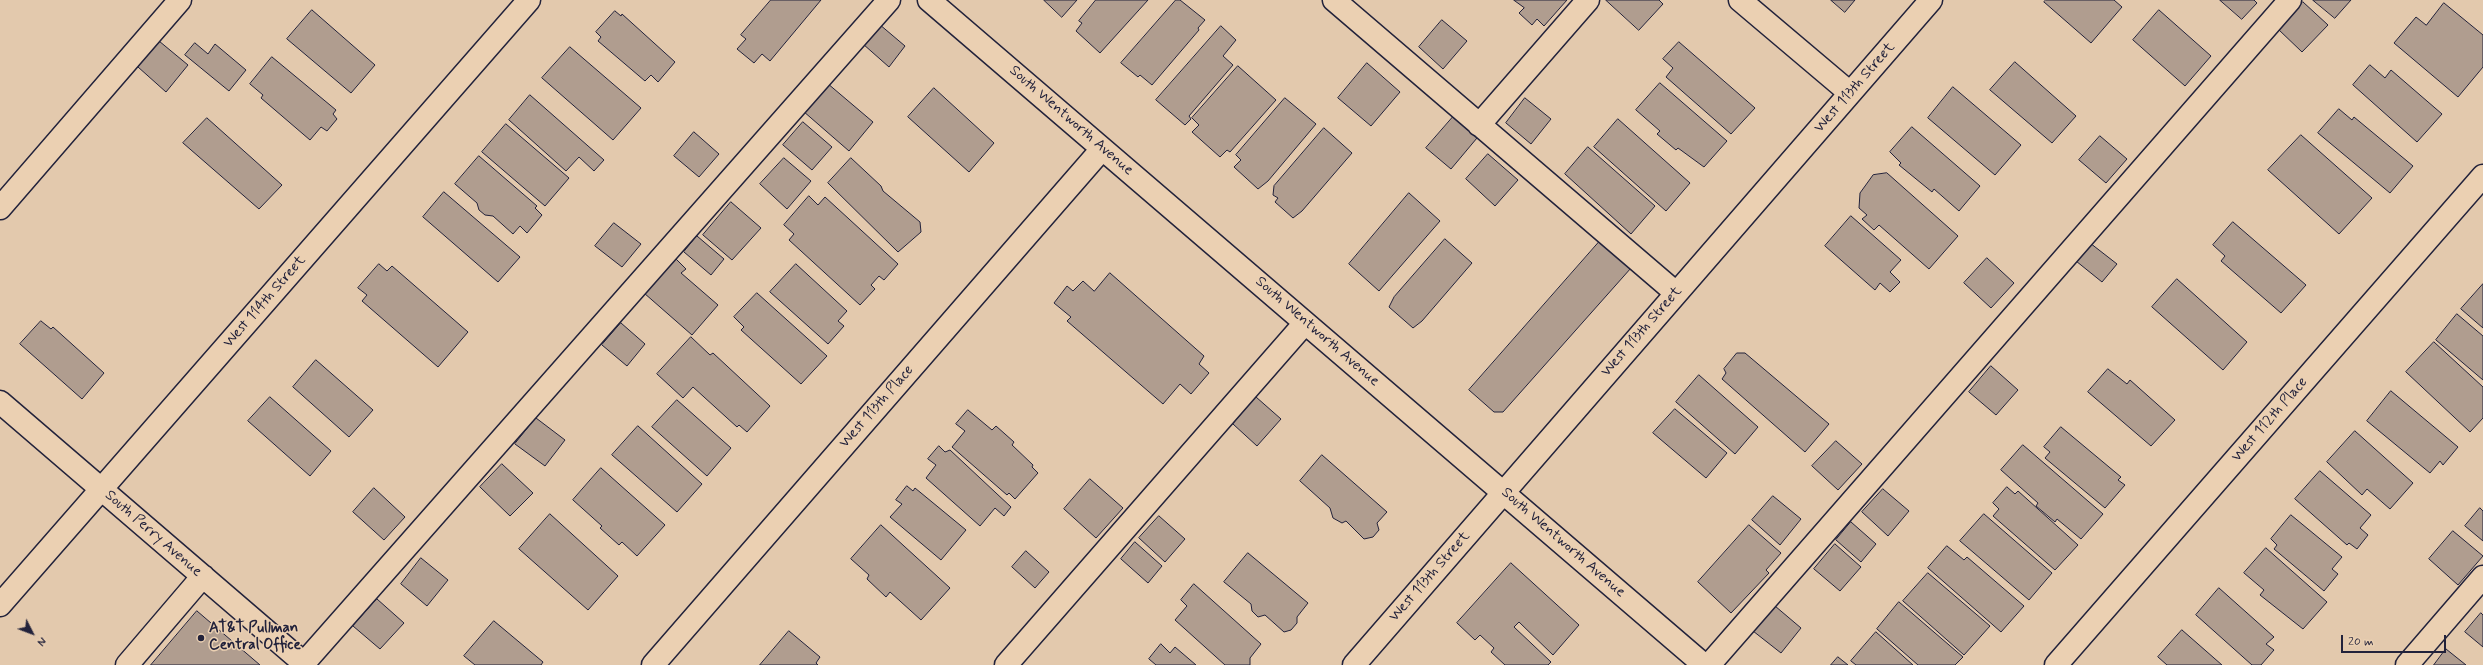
<!DOCTYPE html>
<style>
body{margin:0}
#map{position:relative;width:2483px;height:665px;overflow:hidden;background:#e3c9ad;font-family:Mynerve,sans-serif}
canvas{display:block}
.north{position:absolute;left:12px;top:613px;width:40px;height:40px;-webkit-text-stroke:3px #ebd0b2;paint-order:stroke;rotate:132deg;font-size:11px;font-weight:700;line-height:16px;text-align:center;color:#22223b}
.north::after{content:'';display:block;margin:auto;width:14px;height:18px;background:#22223b;clip-path:polygon(50% 0,100% 100%,50% 72%,0 100%)}
.scale{position:absolute;left:2341px;top:635px;width:105px;height:18px;box-sizing:border-box;border:2px solid #22223b;border-top:0;padding-left:5px;font-size:12px;line-height:14px;white-space:nowrap;color:#22223b;-webkit-text-stroke:3px #ebd0b2;paint-order:stroke}
</style>
<div id="map">
<canvas width="2483" height="665"></canvas>
<div class="north">N</div>
<div class="scale">20 m</div>
</div>
<script>
const ctx = document.querySelector('canvas').getContext('2d');
ctx.lineJoin = 'round';
function fillPath(path, color) { ctx.fillStyle = color; ctx.fill(path, 'evenodd'); }
function stroke(path, color, width, dash) { ctx.strokeStyle = color; ctx.lineWidth = width; ctx.lineCap = dash ? 'butt' : 'round'; ctx.setLineDash(dash || []); ctx.stroke(path); }
function label(font, color, halo, rows, align = 'center') {
  ctx.font = font + ' Mynerve,sans-serif'; ctx.lineWidth = 3; ctx.setLineDash([]); ctx.textBaseline = 'middle'; ctx.strokeStyle = halo; ctx.fillStyle = color; for (const [text, x, y, turn = 0] of rows) {
    ctx.save(); ctx.translate(x, y); ctx.rotate((+turn || 0) * Math.PI / 180); ctx.textAlign = isNaN(turn) ? turn : align; if (halo) ctx.strokeText(text, 0, 0); ctx.fillText(text, 0, 0); ctx.restore();
  }
}
const building = new Path2D(`
 M771,0H821L770,61L762,54L754,63L737,49L746,39L741,35Z
 M1044,0H1077L1062,17Z
 M1096,0H1148L1100,53L1076,31L1082,23L1079,21Z
 M1176,0H1180L1205,20L1198,28L1199,30L1152,85L1140,75L1138,77L1121,63Z
 M1514,0H1567L1544,26L1537,19L1532,25L1519,13L1524,8Z
 M1606,0H1659L1663,4L1639,30Z
 M1831,0H1855L1845,12Z
 M2046,0H2114L2122,7L2091,43L2044,2Z
 M2220,0H2254L2257,3L2242,19Z
 M2313,0H2351L2335,18Z
 M2303,2L2328,25L2302,52L2278,29Z
 M2444,3L2483,35V67L2458,97L2394,43L2416,17L2426,25Z
 M312,10L375,65L351,93L287,39Z
 M2159,10L2211,56L2185,86L2133,40Z
 M615,11L621,16L622,14L675,62L658,82L651,75L645,81L598,41L601,37L596,32Z
 M1442,20L1467,41L1443,69L1419,47Z
 M879,24L905,46L889,67L863,44Z
 M1221,26L1236,40L1223,56L1233,65L1189,116L1191,119L1185,125L1156,100Z
 M159,41L188,65L166,92L138,67Z
 M1679,42L1755,108L1731,134L1666,77L1673,68L1663,59Z
 M195,43L208,54L215,44L246,70L229,91L185,55Z
 M570,47L641,108L613,140L542,78Z
 M272,57L336,110L333,114L337,119L327,131L321,127L310,140L261,98L263,95L250,84Z
 M2015,62L2076,116L2052,143L1990,90Z
 M1367,63L1400,92L1371,126L1338,98Z
 M2370,65L2385,78L2391,70L2442,114L2417,142L2353,85Z
 M1238,66L1276,100L1230,152L1227,150L1220,157L1192,132L1199,125L1192,118Z
 M827,83L873,122L849,151L803,111Z
 M1660,83L1727,141L1704,167L1678,148L1676,150L1657,134L1660,131L1636,110Z
 M1953,87L2021,145L1995,175L1928,118Z
 M934,88L994,143L969,172L908,117Z
 M530,95L604,160L594,171L579,157L566,171L509,120Z
 M1285,98L1316,124L1268,181L1258,189L1234,167L1241,160L1236,155Z
 M1525,98L1551,119L1531,144L1506,123Z
 M2339,109L2352,120L2354,117L2413,166L2390,193L2318,133Z
 M1453,117L1477,138L1451,169L1426,148Z
 M207,118L282,185L259,209L183,143Z
 M1618,119L1690,183L1666,211L1594,147Z
 M803,122L832,147L812,170L783,145Z
 M506,124L569,178L545,206L482,152Z
 M1912,127L1980,186L1959,211L1934,189L1932,192L1899,165L1901,163L1890,152Z
 M1324,128L1352,153L1302,211L1293,218L1275,202L1278,198L1273,195L1274,186Z
 M694,132L719,154L699,177L674,156Z
 M2301,135L2372,198L2339,234L2268,170Z
 M2100,136L2127,159L2106,183L2079,160Z
 M1588,147L1655,206L1631,234L1565,174Z
 M1488,154L1518,180L1495,206L1466,179Z
 M479,156L537,206L535,208L542,215L527,233L520,226L513,234L493,216L485,215L479,210L477,203L455,184Z
 M784,158L811,181L787,209L760,184Z
 M851,158L881,186L883,191L920,222L921,232L898,252L828,183Z
 M1887,173L1958,236L1929,269L1879,225L1874,230L1862,219L1867,215L1859,208L1860,193L1873,175Z
 M444,192L520,257L498,282L423,217Z
 M1409,193L1440,221L1379,291L1349,264Z
 M809,196L818,205L825,197L898,264L884,280L879,276L871,285L875,289L860,305L789,240L794,234L784,225Z
 M731,202L761,228L732,260L703,235Z
 M1851,216L1901,260L1890,272L1900,282L1890,292L1880,283L1875,290L1825,246Z
 M2233,222L2306,285L2281,313L2221,261L2225,256L2213,245Z
 M614,223L641,244L622,267L595,246Z
 M697,236L724,259L711,275L684,252Z
 M1445,239L1472,263L1422,321L1413,328L1389,307L1394,297Z
 M1600,241L1631,268L1503,412H1494L1469,390Z
 M2090,243L2117,264L2102,282L2076,261Z
 M1987,258L2014,283L1991,308L1964,283Z
 M676,259L686,269L681,273L718,305L692,335L644,293Z
 M379,264L387,271L392,266L468,332L438,367L362,301L367,295L358,288Z
 M796,264L847,311L838,321L844,326L828,344L770,292Z
 M1110,273L1204,356L1199,364L1209,373L1191,394L1180,384L1163,404L1067,321L1071,317L1054,303L1067,286L1073,291L1083,281L1094,291Z
 M2177,279L2247,342L2223,370L2152,307Z
 M2483,284V328L2461,309Z
 M757,293L827,356L801,384L741,330L744,327L734,317Z
 M2457,314L2483,336V380L2436,340Z
 M41,321L51,329L53,327L104,373L82,399L20,344Z
 M621,323L645,344L627,366L602,345Z
 M691,337L710,355L713,353L770,406L747,432L739,425L737,427L693,387L683,398L657,374Z
 M2434,342L2483,387V418L2470,432L2406,372Z
 M1737,353H1745L1829,424L1805,452L1722,379L1726,373L1724,369Z
 M316,360L373,410L349,437L293,387Z
 M1991,366L2018,390L1996,415L1969,392Z
 M2108,369L2127,384L2130,380L2175,420L2151,446L2088,392Z
 M1699,375L1758,427L1735,454L1676,402Z
 M2391,391L2458,447L2443,465L2440,461L2430,473L2367,421Z
 M270,397L331,451L310,476L248,421Z
 M1256,397L1281,419L1257,446L1233,424Z
 M677,400L731,448L707,476L652,427Z
 M1675,409L1727,453L1706,478L1653,433Z
 M968,410L992,430L996,426L1014,442L1012,445L1033,465L1032,467L1038,473L1015,499L1009,493L1007,495L952,447L965,431L956,424Z
 M536,418L565,440L545,466L515,444Z
 M638,426L702,484L677,512L612,455Z
 M2061,427L2121,477L2118,480L2125,485L2105,508L2045,458L2050,452L2044,447Z
 M2355,431L2413,483L2390,509L2367,489L2362,495L2327,462Z
 M1836,441L1862,464L1838,490L1812,466Z
 M2023,445L2103,514L2081,539L2057,519L2055,522L2036,506L2038,503L2001,470Z
 M939,446L945,452L950,450L1011,507L1004,516L995,508L980,526L926,478L936,465L928,459Z
 M1322,455L1387,512L1377,523L1379,530L1373,537L1364,539L1346,521L1342,523L1333,518L1330,508L1300,481Z
 M502,464L533,493L510,516L480,487Z
 M601,468L665,525L637,556L622,542L619,545L600,528L602,526L573,500Z
 M2320,471L2371,515L2360,528L2368,535L2357,549L2349,543L2347,545L2295,499Z
 M1090,479L1123,508L1096,538L1064,509Z
 M907,486L913,491L915,488L966,530L941,560L890,517L902,504L896,500Z
 M2007,487L2015,494L2018,491L2078,545L2055,570L1993,516L1999,509L1993,503Z
 M374,488L405,517L384,540L353,512Z
 M1883,489L1909,511L1888,536L1862,512Z
 M1773,496L1801,519L1780,545L1752,520Z
 M2480,508L2483,511V541L2465,526Z
 M550,514L618,576L588,610L519,549Z
 M1984,514L2052,573L2029,600L1960,541Z
 M2291,515L2342,557L2332,569L2338,574L2324,591L2274,549L2277,545L2271,539Z
 M1159,516L1185,539L1165,562L1139,538Z
 M1851,522L1876,544L1861,562L1836,540Z
 M881,525L950,588L921,620L890,592L886,597L867,579L869,575L851,559Z
 M1749,525L1781,553L1766,570L1769,573L1731,613L1698,582Z
 M2453,531L2483,556L2458,585L2429,559Z
 M1135,542L1162,566L1148,583L1121,559Z
 M1835,544L1861,567L1840,591L1814,569Z
 M1947,546L1964,560L1967,557L2024,606L2001,632L1928,568Z
 M2266,548L2327,602L2303,629L2260,595L2264,590L2244,573Z
 M1026,551L1049,572L1035,588L1012,567Z
 M1248,553L1308,603L1297,617V623L1291,630L1284,632L1265,615L1258,617L1252,611L1251,604L1224,582Z
 M421,558L448,580L427,606L401,584Z
 M1511,563L1579,625L1553,655L1519,622L1514,627L1551,662L1548,665H1505L1491,652L1494,648L1480,635L1475,640L1457,623Z
 M1928,573L1990,626L1964,655L1903,601Z
 M1194,584L1261,644L1250,658V665H1225L1175,620L1187,606L1181,600Z
 M2219,588L2274,637L2266,644L2274,650L2261,665H2252L2196,615Z
 M377,599L404,623L380,649L353,626Z
 M1899,602L1963,657L1955,665H1918L1877,629Z
 M1775,606L1801,628L1781,653L1753,631Z
 M197,611L260,665H151Z
 M2481,613L2483,615V647L2465,632Z
 M494,621L543,662L541,665H475L464,656Z
 M2182,630L2222,665H2167L2158,657Z
 M789,631L820,657L816,663L818,665H760Z
 M1876,632L1913,665H1856L1851,661Z
 M1161,644L1170,653L1175,647L1196,665H1156L1149,659Z
 M2446,649L2466,665H2434Z
 M1838,657L1848,665H1831Z`);
const minor = new Path2D(`
 M929,0L1704,665
 M1334,0L1676,293
 M1740,0L1850,93
 M1479,125L1588,0
 M0,208L180,0
 M0,402L306,665
 M0,605L529,0
 M304,663L889,0
 M127,665L203,576
 M653,665L1102,149
 M1006,665L1305,323
 M1354,665L1931,0
 M1709,665L2290,0
 M2056,665L2483,176
 M2407,665L2483,577`);
const markers = [
 [201,638,4,"#22223b"]
];
const streetNames = [
 ["West 113th Street",1855,88,-49],
 ["South Wentworth Avenue",1071,121,41],
 ["West 114th Street",265,302,-49],
 ["South Wentworth Avenue",1317,332,41],
 ["West 113th Street",1642,332,-49],
 ["West 113th Place",877,407,-49],
 ["West 112th Place",2270,420,-49],
 ["South Perry Avenue",153,534,41],
 ["South Wentworth Avenue",1563,543,41],
 ["West 113th Street",1430,577,-49]
];
const poiNames = [
 ["AT&T Pullman",209,629],
 ["Central Office",209,646]
];
fillPath(building, '#b09d8f');
stroke(building, '#22223b', 1);
stroke(minor, '#22223b', 25);
stroke(minor, '#ebd0b2', 22);
for (const [x, y, r, color] of markers) { const dot = new Path2D(); dot.arc(x, y, r, 0, 2 * Math.PI); ctx.fillStyle = color; ctx.fill(dot); stroke(dot, '#ebd0b2', 1.5); }
label('15px', '#22223b', '#ebd0b2', streetNames);
label('bold 15px', '#22223b', '#ebd0b2', poiNames, 'left');
</script>
